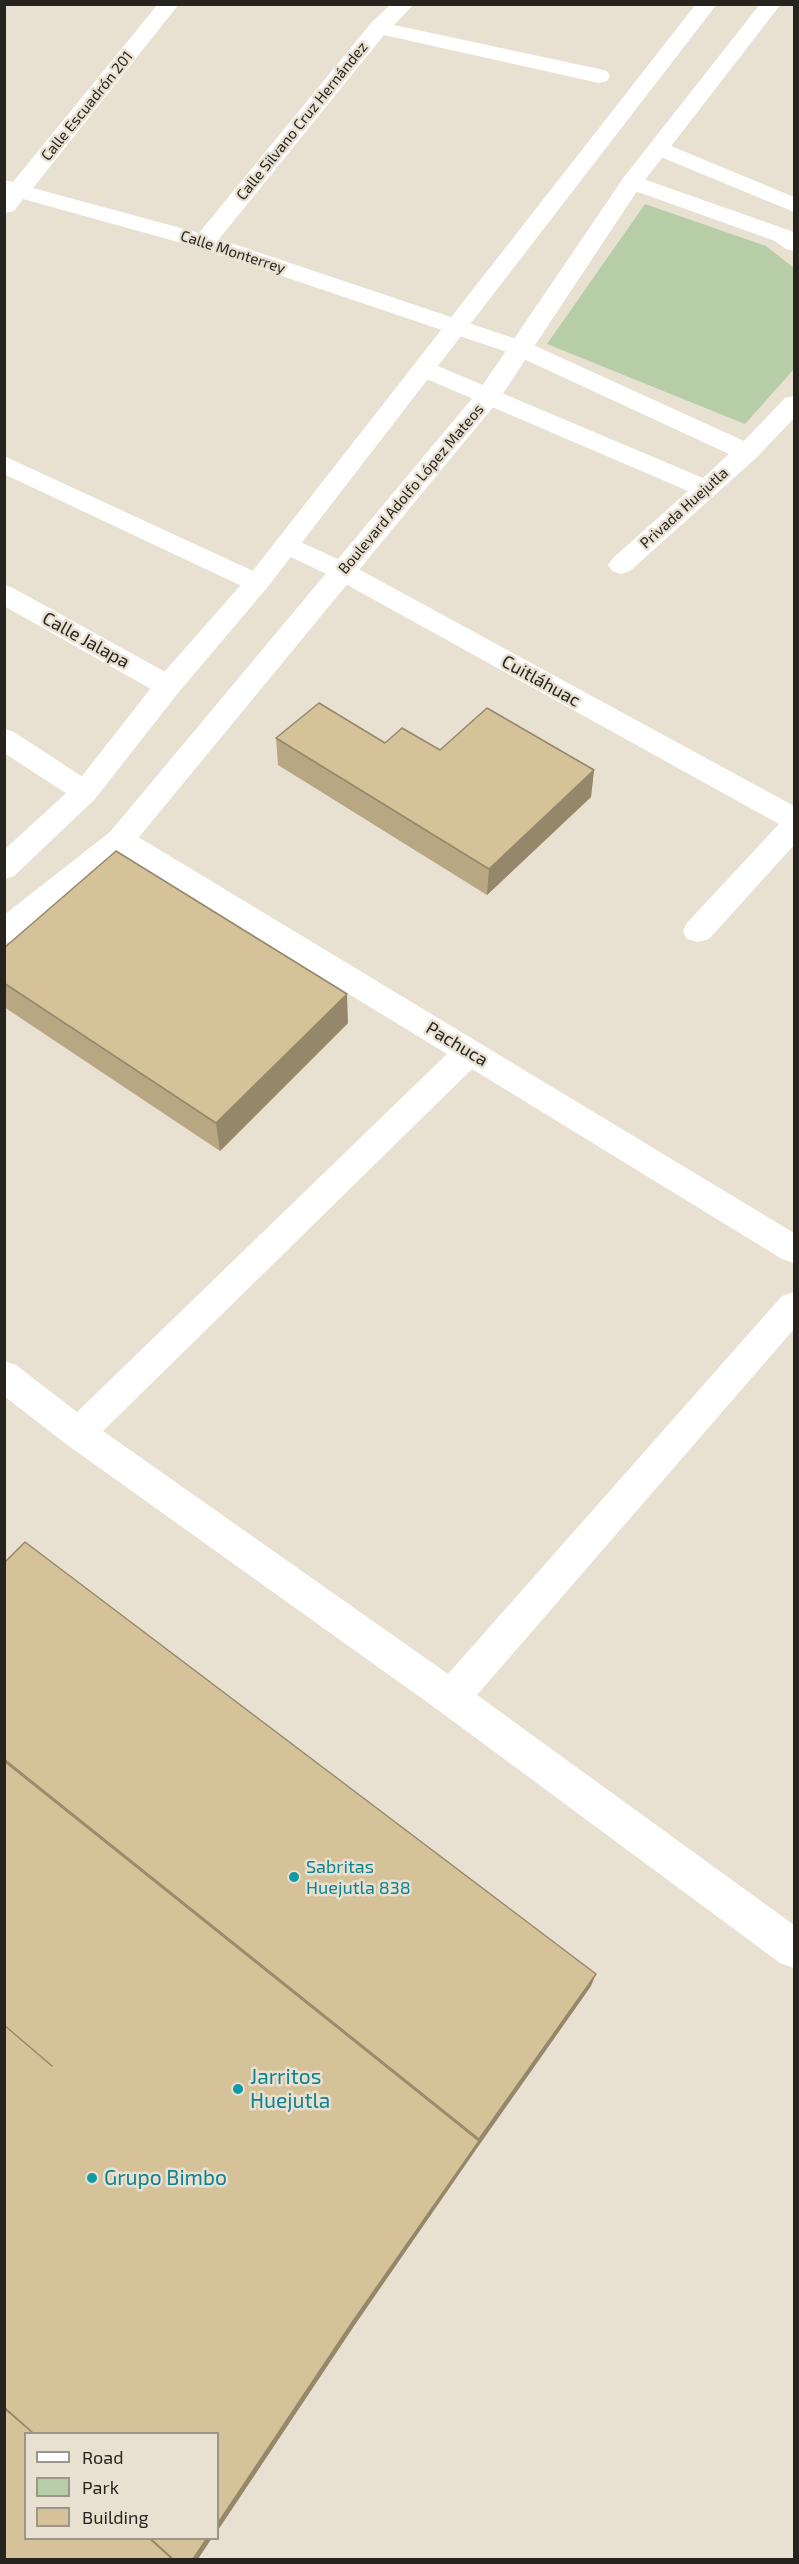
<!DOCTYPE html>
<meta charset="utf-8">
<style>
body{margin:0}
#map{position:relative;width:799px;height:2564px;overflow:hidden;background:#e8e1d2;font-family:"Exo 2",sans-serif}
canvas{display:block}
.frame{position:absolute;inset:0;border:6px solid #27241f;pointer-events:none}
.legend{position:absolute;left:24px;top:2432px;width:195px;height:108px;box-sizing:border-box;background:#e8e1d2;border:2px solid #9b958a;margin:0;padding:8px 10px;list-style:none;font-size:18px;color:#27241f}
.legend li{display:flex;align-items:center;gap:12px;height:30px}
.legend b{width:30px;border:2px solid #9b958a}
</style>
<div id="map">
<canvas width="799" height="2564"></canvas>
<div class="frame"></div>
<ul class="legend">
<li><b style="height:8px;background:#fff"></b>Road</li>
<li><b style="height:16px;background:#b6cda8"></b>Park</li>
<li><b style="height:16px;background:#d5c298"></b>Building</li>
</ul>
</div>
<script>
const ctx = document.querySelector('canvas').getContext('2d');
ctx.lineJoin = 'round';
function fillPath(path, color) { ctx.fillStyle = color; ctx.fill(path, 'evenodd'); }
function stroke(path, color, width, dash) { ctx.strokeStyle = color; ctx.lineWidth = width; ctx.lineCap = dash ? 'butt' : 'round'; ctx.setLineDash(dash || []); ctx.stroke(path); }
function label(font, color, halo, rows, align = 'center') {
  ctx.font = font + ' "Exo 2",sans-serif'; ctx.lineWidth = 5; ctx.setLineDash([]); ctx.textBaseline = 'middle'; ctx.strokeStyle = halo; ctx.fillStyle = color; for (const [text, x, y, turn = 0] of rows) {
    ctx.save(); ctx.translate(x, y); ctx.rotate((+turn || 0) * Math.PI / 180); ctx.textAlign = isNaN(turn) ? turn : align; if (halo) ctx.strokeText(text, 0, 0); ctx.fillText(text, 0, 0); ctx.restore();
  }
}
const green = new Path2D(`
 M645,204L766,246L794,268V369L745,424L547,344Z`);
const street = new Path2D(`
 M158,4H179L33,188L199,233L371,23L391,4H414L394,25L599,69L607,71L610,76L607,81L599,83L384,35L219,239L531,344L744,441L785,398L794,396V418L756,458L630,571L621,574L612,571L608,565L612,559L688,491L415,374L412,369L415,364L424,361L433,364L703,478L729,454L513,354L196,247L23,199L14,211L4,213V180L13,182Z
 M659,141L794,197V212L651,153L648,148L651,143Z
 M632,175L791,231L794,233V251L786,249L775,241L624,187L621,182L624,177Z
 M4,456L266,577L270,583L266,589L257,592L248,589L4,474Z
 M287,536L351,565L794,806V845L709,939L698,942L687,939L683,931L687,923L779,824L333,577L278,551L274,545L278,539Z
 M4,585L13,588L178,679L182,686L178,693L168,696L158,693L4,606Z
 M4,729L14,732L95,785L99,792L95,799L85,802L75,799L4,753Z
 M120,829L130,832L794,1233V1263L782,1259L472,1069L103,1431L448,1674L782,1296L794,1292V1329L477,1695L794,1925V1968L780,1963L438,1710L66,1444L4,1396V1361L16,1365L77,1412L447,1054L110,848L106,840L110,832Z`);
const secondary = new Path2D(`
 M696,4H717L266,589L178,693L95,799L14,876L4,879V850L75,785L158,679L248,577Z
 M760,4H781L641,185L498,401L130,848L15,940L4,943V915L110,832L480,389L624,177Z`);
const wall = new Path2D(`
 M276,738L385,743L594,770L591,797L487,895L278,765Z
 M4,948L348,1023L220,1151L4,1007Z
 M4,1563L591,1986L477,2148L354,2326L218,2530V2433L4,2559Z`);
const shadedWall = new Path2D(`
 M594,770L591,797L487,895L489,869Z
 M347,994L348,1023L220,1151L216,1123Z
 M596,1974L591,1986L477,2148L354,2326L218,2530V2523L353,2321L478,2141L479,2139Z
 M207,2538H212L198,2559H193Z`);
const building = new Path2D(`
 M319,703L385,743L402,728L440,750L487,708L594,770L489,869L276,738Z
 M116,851L347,994L216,1123L4,983V948Z
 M25,1542L596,1974L479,2139L4,1759V1563Z
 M4,1761L479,2141L353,2321L218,2523V2433H33L4,2407V2025L52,2066L4,2025Z
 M4,2408L33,2433H26V2538H149L172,2559H4Z
 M150,2538H207L193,2559H173Z`);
const markers = [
 [294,1877,6,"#0f9aa8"],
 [238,2089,6,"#0f9aa8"],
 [92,2178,6,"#0f9aa8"]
];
const farStreetnames = [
 ["Calle Escuadrón 201",87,106,-51],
 ["Calle Silvano Cruz Hernández",302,121,-51],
 ["Calle Monterrey",233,252,18],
 ["Boulevard Adolfo López Mateos",411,489,-50],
 ["Privada Huejutla",684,508,-42]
];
const streetNames = [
 ["Calle Jalapa",86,640,29],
 ["Cuitláhuac",541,681,29],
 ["Pachuca",457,1044,31]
];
const cultureNames = [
 ["Sabritas",306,1867],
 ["Huejutla 838",306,1888]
];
const nearCulturenames = [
 ["Jarritos",250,2077],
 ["Huejutla",250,2101],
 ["Grupo Bimbo",104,2178]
];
fillPath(green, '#b6cda8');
fillPath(street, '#fff');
fillPath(secondary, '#fff');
fillPath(wall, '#b7a783');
fillPath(shadedWall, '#95886a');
fillPath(building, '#d5c298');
stroke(building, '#95886a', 1.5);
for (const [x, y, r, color] of markers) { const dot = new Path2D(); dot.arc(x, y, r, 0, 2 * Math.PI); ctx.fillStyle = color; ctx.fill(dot); stroke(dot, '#e8e1d2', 2); }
label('15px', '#27241f', '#e8e1d2', farStreetnames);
label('18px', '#27241f', '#e8e1d2', streetNames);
label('18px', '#0d838f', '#e8e1d2', cultureNames, 'left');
label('21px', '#0d838f', '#e8e1d2', nearCulturenames, 'left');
</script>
